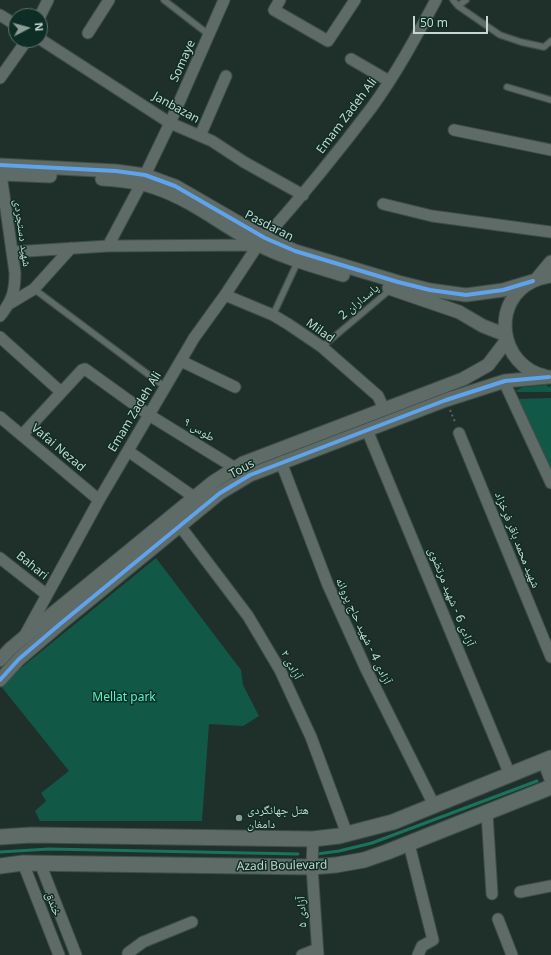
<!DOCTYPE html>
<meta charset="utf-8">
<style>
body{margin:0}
#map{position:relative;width:551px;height:955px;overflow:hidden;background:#1f302b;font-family:"Noto Sans",sans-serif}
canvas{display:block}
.north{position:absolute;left:8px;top:8px;width:40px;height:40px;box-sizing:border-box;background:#0e2d24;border:1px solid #587169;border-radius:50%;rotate:84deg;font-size:11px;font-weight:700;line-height:16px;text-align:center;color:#c6d7d0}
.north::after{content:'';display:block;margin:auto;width:14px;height:18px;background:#8c9d96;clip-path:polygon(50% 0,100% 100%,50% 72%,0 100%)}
.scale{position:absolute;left:413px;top:16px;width:75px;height:18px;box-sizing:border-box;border:2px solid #c6d7d0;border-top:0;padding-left:5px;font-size:12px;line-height:14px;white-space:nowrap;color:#c6d7d0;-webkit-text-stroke:3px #0e2d24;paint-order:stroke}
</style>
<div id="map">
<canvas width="551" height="955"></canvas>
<div class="north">N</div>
<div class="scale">50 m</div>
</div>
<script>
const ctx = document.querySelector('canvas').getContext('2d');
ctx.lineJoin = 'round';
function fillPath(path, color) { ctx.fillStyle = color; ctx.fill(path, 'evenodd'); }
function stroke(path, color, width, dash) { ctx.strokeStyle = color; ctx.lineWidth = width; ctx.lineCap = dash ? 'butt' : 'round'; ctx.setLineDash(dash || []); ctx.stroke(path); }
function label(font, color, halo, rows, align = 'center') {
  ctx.font = font + ' "Noto Sans","Noto Naskh Arabic",sans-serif'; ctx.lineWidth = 3; ctx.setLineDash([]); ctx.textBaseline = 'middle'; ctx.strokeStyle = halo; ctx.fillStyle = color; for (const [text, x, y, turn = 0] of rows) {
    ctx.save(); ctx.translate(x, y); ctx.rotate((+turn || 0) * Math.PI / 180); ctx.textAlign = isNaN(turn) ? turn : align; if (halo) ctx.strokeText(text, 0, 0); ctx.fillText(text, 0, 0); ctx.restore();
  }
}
const green = new Path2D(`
 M546,385L549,387L551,385V392H519L515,391L523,387Z
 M551,398V470L517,399Z
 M156,558L241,670L243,685L259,716L243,726L209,724L202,821H40L35,811L46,801L41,793L69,771L0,685Z`);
const stream = new Path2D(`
 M0,852L49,849L298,854
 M317,854L339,851L372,843L537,781`);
const path = new Path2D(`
 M450,410L456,424`);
const service = new Path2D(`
 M164,0L208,34
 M453,0L458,6L500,35L521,42L544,47L551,41
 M458,6L466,0
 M507,87L551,100
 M34,289L165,387
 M273,315L298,261
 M322,347L391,289`);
const minor = new Path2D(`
 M280,0L274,10L328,41L355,0
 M0,15L16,25
 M40,16L48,0
 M88,33L109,0
 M40,39L170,123L212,141L244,162L303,195
 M351,59L389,81
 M0,78L27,40
 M454,130L551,150
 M200,136L226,76
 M145,175L170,123L224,0
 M383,204L432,216L551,232
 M265,238C302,196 338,152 372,107C396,74 416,37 436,0
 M108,246L141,184
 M12,252L108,246L258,245
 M225,295L273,315L288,324L322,347L378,396L384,409
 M9,304L34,289L71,248
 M0,316C12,301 15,292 15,273L1,174
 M0,337L61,392
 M181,361L235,387
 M507,388L551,483
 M0,417L99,500
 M367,430L510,775
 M459,433L551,657
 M22,435L82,370L85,369L149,415L235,468
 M128,451L194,497
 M281,462L328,585L366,669L434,805
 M180,526L248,616L280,670L311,737L347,834
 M0,558L47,595
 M25,635L99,500L194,338L225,295L258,245
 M543,761L551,782
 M487,813L492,894
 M313,839L312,867L318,955
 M409,844L433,940L422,946L418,955
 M23,863L59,955
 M40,863L76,955
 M520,892L551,886
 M498,919L512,955
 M128,955V953L143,942L192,922
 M302,955L317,949`);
const tertiary = new Path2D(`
 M0,165L116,171L145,175L175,186L265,238L295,251L398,282L430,290L466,295L503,290L533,281
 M0,174L50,176
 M102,179C119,180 139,182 156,188C192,200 223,226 257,244C284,258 314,266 343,275
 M536,280L551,262
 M389,288L459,312L483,326L506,335
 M545,376C499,366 490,301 533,281C539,278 545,277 551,276
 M0,660L10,649L52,614L213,482L243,463L463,379L488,365L507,340
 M0,680L19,659L60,624L220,493L250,475L446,400L505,381L549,377`);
const secondary = new Path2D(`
 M0,837L31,835L313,839L339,836L393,822L551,758
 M0,866L23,863L312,867L336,865L364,860L387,852L551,787`);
const cycleway = new Path2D(`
 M0,165L116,171L145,175L175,186L265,238L295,251L398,282L430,290L466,295L503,290L533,281
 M0,680L19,659L60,624L220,493L250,475L446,400L505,381L549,377`);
const markers = [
 [239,818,4,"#8c9d96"]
];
const streetNames = [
 ["Somaye",183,61,-66],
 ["Janbazan",176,108,29],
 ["Emam Zadeh Ali",347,116,-53],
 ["Pasdaran",269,226,27],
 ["شهید دستجردی",22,233,82],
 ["پاسداران 2",359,302,-40],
 ["Milad",320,331,36],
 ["Emam Zadeh Ali",135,412,-59],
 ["طوس ۹",199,430,32],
 ["Vafai Nezad",58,448,40],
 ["Tous",242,469,-28],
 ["شهید محمد باقر فرخزاد",517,540,68],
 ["Bahari",32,566,39],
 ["آزادی 6 - شهید مرتضوی",451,597,68],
 ["آزادی 4 - شهید حاج پروانه",363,631,65],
 ["آزادی ۲",291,665,62],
 ["Azadi Boulevard",282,866,-1],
 ["خندق",53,904,69],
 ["آزادی ۵",302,912,-93]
];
const parkNames = [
 ["Mellat park",124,698]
];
const poiNames = [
 ["هتل جهانگردى",247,811],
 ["دامغان",247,825]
];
fillPath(green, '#125847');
stroke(stream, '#1a735c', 3);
stroke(service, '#3e4d48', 8);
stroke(minor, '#3e4d48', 13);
stroke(tertiary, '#3e4d48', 15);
stroke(secondary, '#3e4d48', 17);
stroke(path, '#596561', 2, [2, 3]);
stroke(service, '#5e6b66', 5.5);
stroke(minor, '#5e6b66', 11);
stroke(tertiary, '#5e6b66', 13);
stroke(secondary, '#5e6b66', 15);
stroke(cycleway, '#60a3ed', 4);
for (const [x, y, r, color] of markers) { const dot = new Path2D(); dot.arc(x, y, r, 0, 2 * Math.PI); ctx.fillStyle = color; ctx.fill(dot); stroke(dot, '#0e2d24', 1.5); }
label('12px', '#c6d7d0', '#0e2d24', streetNames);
label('12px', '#53f4c8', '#0e2d24', parkNames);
label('12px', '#c6d7d0', '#0e2d24', poiNames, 'left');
</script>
